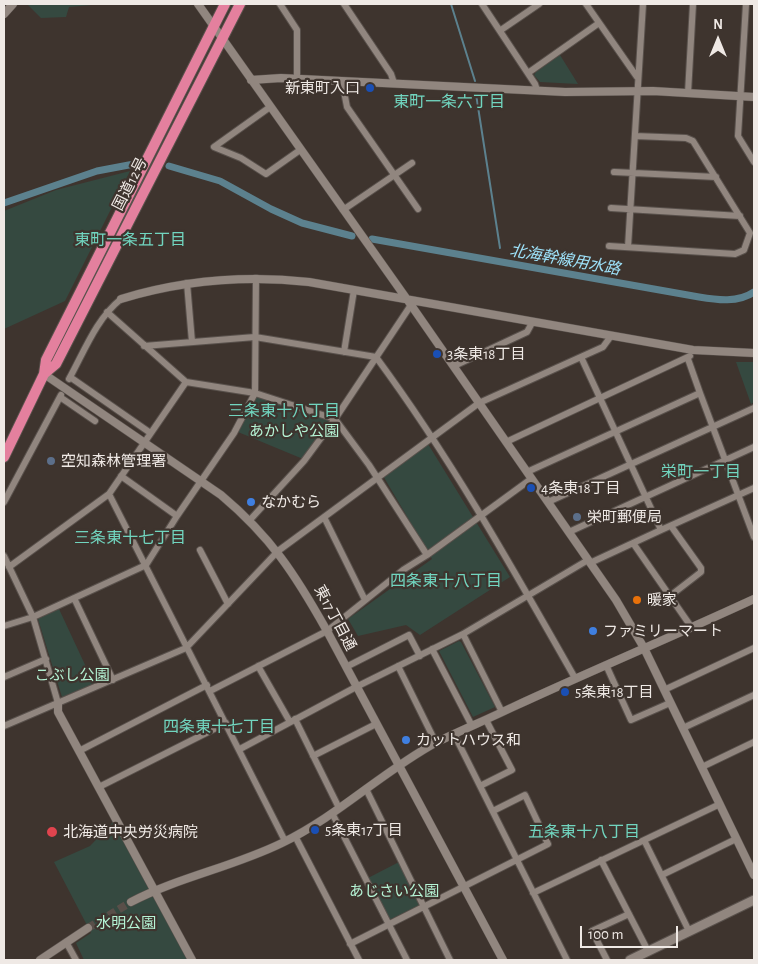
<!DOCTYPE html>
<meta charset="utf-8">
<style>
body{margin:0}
#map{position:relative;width:758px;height:964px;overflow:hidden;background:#3e342e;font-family:"Alegreya Sans",sans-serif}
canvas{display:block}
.frame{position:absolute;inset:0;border:5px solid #efe9e5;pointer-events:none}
.north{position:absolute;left:693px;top:15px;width:50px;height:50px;-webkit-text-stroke:4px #3e342e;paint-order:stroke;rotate:0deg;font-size:14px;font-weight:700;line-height:20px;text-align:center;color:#efe9e5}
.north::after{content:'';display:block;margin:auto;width:18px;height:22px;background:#efe9e5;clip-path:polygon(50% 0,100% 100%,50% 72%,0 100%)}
.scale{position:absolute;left:580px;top:926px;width:98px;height:22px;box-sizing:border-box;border:2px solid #efe9e5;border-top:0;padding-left:6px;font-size:15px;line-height:18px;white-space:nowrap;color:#efe9e5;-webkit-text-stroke:4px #3e342e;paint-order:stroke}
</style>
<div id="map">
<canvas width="758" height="964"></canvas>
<div class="frame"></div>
<div class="north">N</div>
<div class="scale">100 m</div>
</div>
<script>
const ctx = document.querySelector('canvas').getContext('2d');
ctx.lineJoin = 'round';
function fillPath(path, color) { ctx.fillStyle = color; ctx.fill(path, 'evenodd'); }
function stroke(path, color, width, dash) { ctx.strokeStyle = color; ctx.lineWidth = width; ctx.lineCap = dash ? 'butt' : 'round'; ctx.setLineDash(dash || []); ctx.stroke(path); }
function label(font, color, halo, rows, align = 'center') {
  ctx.font = font + ' "Alegreya Sans","Noto Sans JP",sans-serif'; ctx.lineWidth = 4.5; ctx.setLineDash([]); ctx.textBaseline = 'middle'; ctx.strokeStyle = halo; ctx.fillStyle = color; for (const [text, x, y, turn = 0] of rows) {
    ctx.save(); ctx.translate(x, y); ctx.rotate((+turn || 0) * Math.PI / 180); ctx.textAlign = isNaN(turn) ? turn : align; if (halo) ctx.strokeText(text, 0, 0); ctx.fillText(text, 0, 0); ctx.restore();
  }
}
const green = new Path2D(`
 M27,4H103L69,7L66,17L41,18Z
 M560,55L578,84L540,82L534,75L536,72Z
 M130,171L65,301L4,329V211L56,190Z
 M736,362H754V402L751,404Z
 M256,396L331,421L303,459L238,432Z
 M428,444L510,577L420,635L406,625L358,636L348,619L432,559L382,474Z
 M59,609L94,684L62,697L38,619Z
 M459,641L461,642L495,707L473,717L439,651Z
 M113,822L116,827L188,960H84L76,943L91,933L54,862L90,846Z
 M399,862L420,905L389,920L368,878Z`);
const stream = new Path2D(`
 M451,4L475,81
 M476,94L500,248`);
const canal = new Path2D(`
 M169,166L220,181L271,209L302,223L352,236
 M4,203L97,171L134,164
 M372,239L699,297C717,300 738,303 754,292`);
const tertiaryTunnel = new Path2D(`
 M88,928L131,902`);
const minor = new Path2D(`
 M280,4L297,30V78
 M344,4L391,74L394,83
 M482,4L535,84L537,90
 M586,4L637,77
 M746,4L738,136L754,162
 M501,30L539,4
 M528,73L599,23
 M342,81L347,107L418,209
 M688,93L693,4
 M270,107L214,147L241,158L266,174L300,150
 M614,172L716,177
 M611,208L740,216
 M343,210L412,163
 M609,246L735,254L744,250L750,233L693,141L686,138L635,136
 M628,247L643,4
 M187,283L192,342
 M107,312L186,382
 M144,346L255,337L376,357C452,460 512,567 575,678
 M344,352L354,290
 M581,357L661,530L754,488
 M454,366L527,332L532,323
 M70,377L149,432
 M69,379C84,352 96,319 121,299
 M700,393L754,537
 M60,397L95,421
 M506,442L690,356
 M527,472L700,393L688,359
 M121,476L177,516
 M109,494L285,841
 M4,502L61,395
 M548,502L754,408
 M324,517L365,600
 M249,521L304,461L335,419L369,465L427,555L531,479
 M569,532L754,447
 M633,543L692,628
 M200,550L228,604
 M4,556L33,617L58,703
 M590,563L661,530
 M9,567L109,494L186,382L255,393L335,419L411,305
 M670,596L701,572V568L671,526
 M74,598L113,680
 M4,626L33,617L146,565L177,516L234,433L255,393L256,278
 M463,634L502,712
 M432,649L472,726
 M606,665L631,720L670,703
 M258,666L290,722
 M398,666L436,743
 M346,667L409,635L420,656
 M4,677L46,659
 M664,690L754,648
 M210,691L327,631L403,570L427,555
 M295,719L339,808
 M4,726L186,648L278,551L479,403L603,347L611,336
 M683,728L754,695
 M454,734L567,960
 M240,749L356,687L463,634L588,560
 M79,751L207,685
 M313,756L376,724
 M702,767L754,742
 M480,786L512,770L486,720
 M99,787L226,723
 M366,789L450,960
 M332,813L407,960
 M295,836L359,960
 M645,842L689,931
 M601,860L648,951
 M662,875L736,839
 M533,893L720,804
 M66,942L76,960
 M350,944L548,844L525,795L493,811
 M607,960L592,931L629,914`);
const tertiary = new Path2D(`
 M198,4L411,305L616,600L644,648L754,875
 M4,14L13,4
 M251,80L281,78L565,92L653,91L754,97
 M121,299C183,280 244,275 309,282L693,350L754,353
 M44,374L221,495C271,537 295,574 327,631L503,960
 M58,703V712L192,960
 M131,902C179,877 233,867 282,843C338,816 383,771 437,742C462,730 488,719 513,707C593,670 674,636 754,599
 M40,960L88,928`);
const secondary = new Path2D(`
 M630,960L754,900`);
const trunk = new Path2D(`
 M44,374L56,364L240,4
 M4,457L44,374L46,360L225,4`);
const markers = [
 [370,88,5,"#1a4fb4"],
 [437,354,5,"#1a4fb4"],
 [51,461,5,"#5c6f8a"],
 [531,488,5,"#1a4fb4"],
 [251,502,5,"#3f7fe0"],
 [577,517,5,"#5c6f8a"],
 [637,600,5,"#e8710a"],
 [593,631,5,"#3f7fe0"],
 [565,692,5,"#1a4fb4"],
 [406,740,5,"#3f7fe0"],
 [315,830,5,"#1a4fb4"],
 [52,832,6,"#e0444e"]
];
const poiNames = [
 ["新東町入口",360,88,"right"],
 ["3条東18丁目",447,354],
 ["空知森林管理署",61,461],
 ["4条東18丁目",541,488],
 ["なかむら",261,502],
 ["栄町郵便局",587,517],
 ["暖家",647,600],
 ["ファミリーマート",603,631],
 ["5条東18丁目",575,692],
 ["カットハウス和",416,740],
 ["5条東17丁目",325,830],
 ["北海道中央労災病院",63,832]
];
const streetNames = [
 ["国道12号",130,184,-63],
 ["東17丁目通",335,618,62]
];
const parkNames = [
 ["あかしや公園",294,431],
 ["こぶし公園",72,675],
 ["あじさい公園",394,891],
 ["水明公園",126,923]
];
const neighbourhoodNames = [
 ["東町一条六丁目",449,102],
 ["東町一条五丁目",130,240],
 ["三条東十八丁目",284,411],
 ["栄町一丁目",701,472],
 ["三条東十七丁目",130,538],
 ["四条東十八丁目",446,581],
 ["四条東十七丁目",219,727],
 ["五条東十八丁目",584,832]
];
const waterNames = [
 ["北海幹線用水路",565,260,10]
];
fillPath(green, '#354940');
stroke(stream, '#5c818e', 2);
stroke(canal, '#5c818e', 7);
stroke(tertiaryTunnel, '#594f49', 8, [8, 4]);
stroke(minor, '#59514c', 8);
stroke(tertiary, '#59514c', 9);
stroke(secondary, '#59514c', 11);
stroke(trunk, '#59514c', 12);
stroke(minor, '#91867f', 6);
stroke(tertiary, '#91867f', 8);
stroke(secondary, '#91867f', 9);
stroke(trunk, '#e4809e', 10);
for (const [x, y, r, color] of markers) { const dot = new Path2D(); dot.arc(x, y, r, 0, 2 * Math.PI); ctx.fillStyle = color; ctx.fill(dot); stroke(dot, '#3e342e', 2); }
label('15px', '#efe9e5', '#3e342e', poiNames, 'left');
label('15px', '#efe9e5', '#3e342e', streetNames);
label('15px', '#b5f4d5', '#3e342e', parkNames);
label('16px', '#71d5bf', '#3e342e', neighbourhoodNames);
label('italic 16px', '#9de1f9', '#3e342e', waterNames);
</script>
